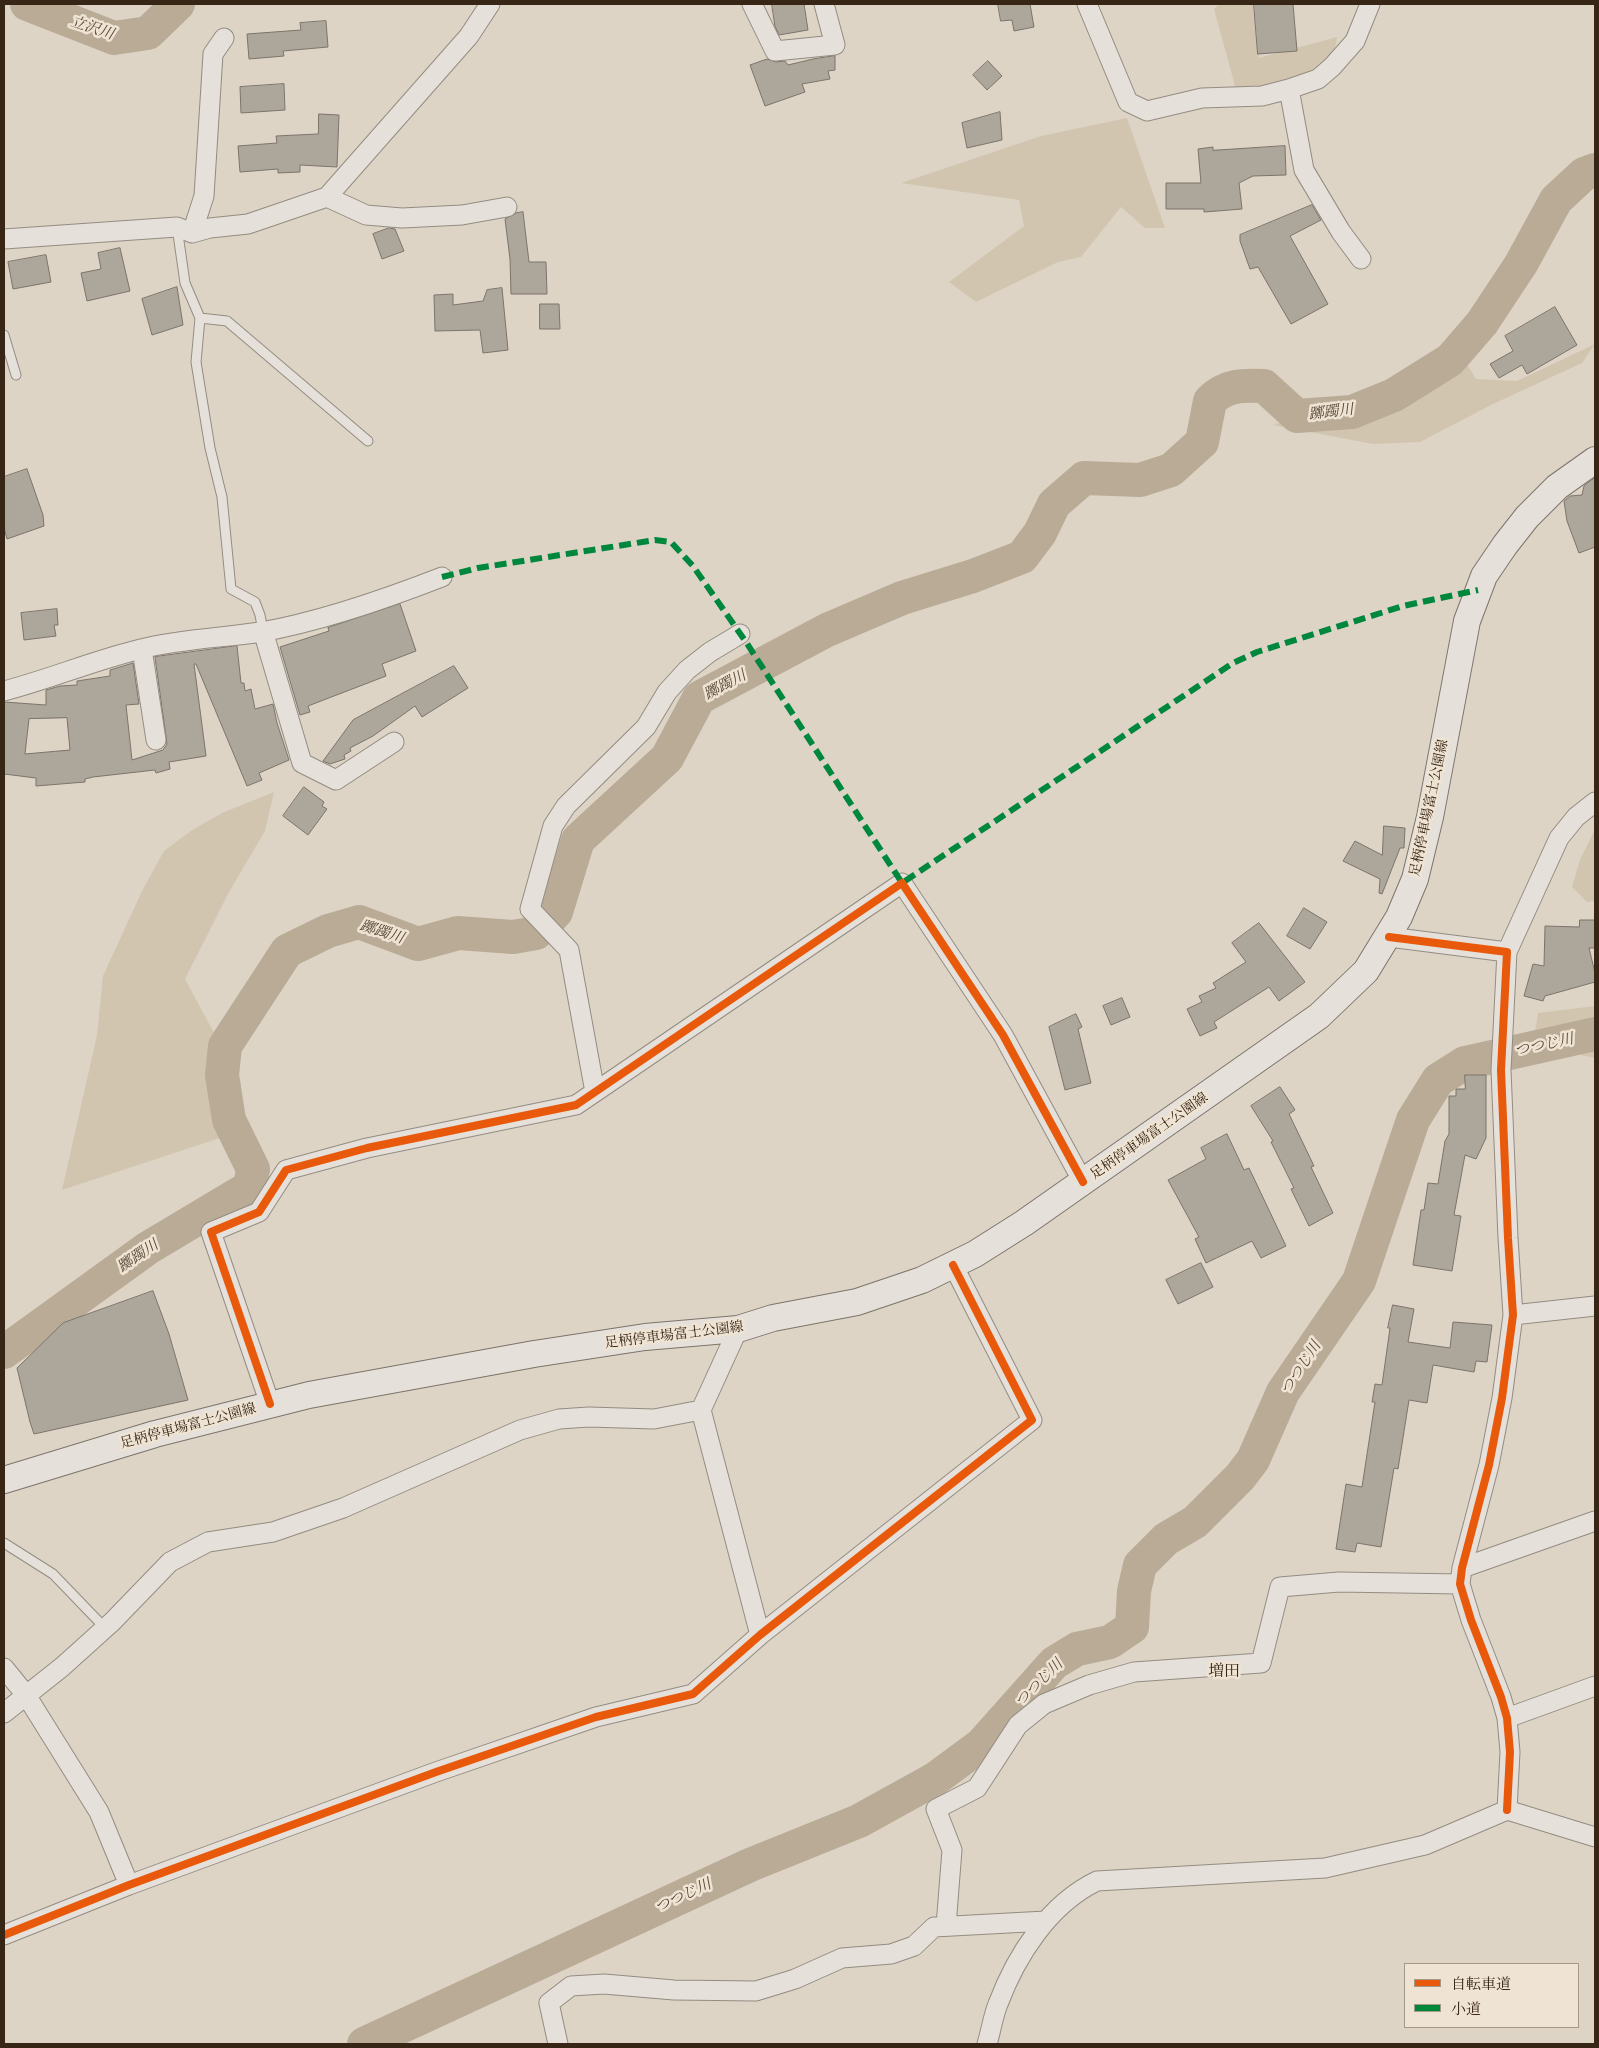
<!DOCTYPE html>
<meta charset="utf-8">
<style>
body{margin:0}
#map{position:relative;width:1599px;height:2048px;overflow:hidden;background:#ddd4c5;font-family:"Libre Caslon Text","Noto Serif JP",serif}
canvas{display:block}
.frame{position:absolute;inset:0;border:5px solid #372516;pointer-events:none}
.legend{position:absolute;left:1404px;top:1963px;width:175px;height:65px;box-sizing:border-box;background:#efe4d3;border:1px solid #a59887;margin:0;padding:6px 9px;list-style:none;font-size:15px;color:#372516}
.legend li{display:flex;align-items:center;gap:10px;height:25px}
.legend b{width:25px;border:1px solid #a59887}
</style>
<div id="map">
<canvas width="1599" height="2048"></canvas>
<div class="frame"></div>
<ul class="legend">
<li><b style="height:6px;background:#e8590c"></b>自転車道</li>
<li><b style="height:6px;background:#00873e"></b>小道</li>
</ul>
</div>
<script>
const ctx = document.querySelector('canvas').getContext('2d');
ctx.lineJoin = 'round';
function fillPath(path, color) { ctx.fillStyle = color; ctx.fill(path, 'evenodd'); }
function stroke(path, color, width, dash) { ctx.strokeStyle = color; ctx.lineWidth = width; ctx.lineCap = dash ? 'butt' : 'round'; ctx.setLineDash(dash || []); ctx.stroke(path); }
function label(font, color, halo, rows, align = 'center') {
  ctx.font = font + ' "Libre Caslon Text","Noto Serif JP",serif'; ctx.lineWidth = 5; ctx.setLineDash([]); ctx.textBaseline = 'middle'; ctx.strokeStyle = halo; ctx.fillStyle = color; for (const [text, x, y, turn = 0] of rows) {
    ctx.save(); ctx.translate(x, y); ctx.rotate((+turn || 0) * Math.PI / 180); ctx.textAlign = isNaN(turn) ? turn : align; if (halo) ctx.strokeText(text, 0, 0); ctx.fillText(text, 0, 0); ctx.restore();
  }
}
const green = new Path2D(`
 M1219,4H1253L1259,58L1337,37L1332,67L1286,85L1237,93L1214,9Z
 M1127,118L1165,228H1145L1121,207L1081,257L1058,262L976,302L949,282L1024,226L1019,200L901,183L1041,136Z
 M1595,344L1582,363L1493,404L1420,442L1373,444L1273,425L1465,361L1476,379L1517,381Z
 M274,792L265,831L229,892L185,979L241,1083L235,1133L62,1190L97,1035L103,976L142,891L164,851L192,830L222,813Z
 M1595,829V901L1587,902L1572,887L1580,860Z
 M1595,1006V1058L1576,1054L1530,1065L1538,1013Z`);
const river = new Path2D(`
 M27,4L114,38L148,33L178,4
 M4,1352L148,1248L250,1187L253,1169L229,1120L222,1075L225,1046L287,951L328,931L359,922L418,944L458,933L513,937L536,933L556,912L578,840L667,758L699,698L827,630L902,598L973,576L1022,557L1040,533L1054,504L1084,478L1140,480L1171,470L1202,442L1210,401C1225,385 1243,385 1264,386L1297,416L1352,412L1394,395L1450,360L1482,323L1521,264L1556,200L1584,174L1595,170
 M364,2044L750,1865L859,1821L935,1779L981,1745L1054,1663L1077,1649L1110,1642L1132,1627L1134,1591L1140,1565L1166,1539L1195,1522L1240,1477L1253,1460L1283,1392L1359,1281L1413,1120L1438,1080L1465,1063L1595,1034`);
const building = new Path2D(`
 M772,4H804L808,30L779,35L775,26Z
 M998,4H1030L1034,27L1014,31L1012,20L1001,21Z
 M1254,4H1293L1297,51L1258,54Z
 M326,21L328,47L283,51L284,56L249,59L247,34L301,30L300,23Z
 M835,56V70L828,71L830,79L802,84L805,92L765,106L750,65L767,59L776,62L785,61L788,65L813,59Z
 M988,61L1002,76L987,90L973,75Z
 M284,84L285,110L241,113L240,87Z
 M1000,112L1002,140L967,148L962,123Z
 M319,114L339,115L337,167L300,165V172L278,173V169L240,172L238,146L277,143L276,136L318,134Z
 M1285,146L1286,175L1253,176L1239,183L1242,209L1204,212V209H1166V183H1201L1198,149L1213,147V150Z
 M1312,205L1321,220L1290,236L1328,304L1291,324L1258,267L1250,269L1240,241V235Z
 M523,212L529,262H546L547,294H511L510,259L505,219L516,213Z
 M389,228L395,229L404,251L382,259L373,234Z
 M120,248L130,291L87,301L81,273L101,269L98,253Z
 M46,255L51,282L13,289L8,262Z
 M177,287L183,325L152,335L142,299Z
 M502,288L508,350L483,353L480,330L435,331L434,295L453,294V305L483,301L487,290Z
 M540,304H559L560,329H540Z
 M1555,307L1577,345L1527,374L1522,365L1499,378L1490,364L1513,351L1505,336Z
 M27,469L43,515L44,526L7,539L4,528V477Z
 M1595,478V547L1579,553L1567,521L1564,501L1570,496L1582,495L1584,486Z
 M400,604L416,651L382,664L386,676L308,706L310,712L300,715L280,647L329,631L328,628Z
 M57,609L58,625H54L56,636L24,640L21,613Z
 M237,646L241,683H244L245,691L251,689L255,709L273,704L277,723L289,760L259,773L262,780L247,786L196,664H194L206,756L169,762L170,769L156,773L155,770L93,777L85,779V782L36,786V778L4,774V702L46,705V690L60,686L77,685V681L110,676V670L133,663L139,704L126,705L132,760L163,750L167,744L155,657ZM67,718L70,750L25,754L29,719Z
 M454,666L468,688L422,717L415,706L373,736L350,748L351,751L344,755L345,759L330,764L323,761L353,720Z
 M304,787L324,802L322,806L327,809L308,835L283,816Z
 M1384,826L1405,828L1404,848H1400L1382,894L1379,893L1380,879L1343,861L1355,841L1382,855Z
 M1304,908L1327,922L1310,949L1287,936Z
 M1580,920H1595V948H1589L1595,973V982L1545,996L1543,1001L1524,996L1533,964L1544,966L1545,926L1579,927Z
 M1259,923L1305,982L1279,1001L1269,987L1214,1022L1217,1028L1200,1036L1187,1009L1202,1002L1199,996L1216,988L1213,983L1246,962L1232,943Z
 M1122,998L1130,1017L1111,1025L1103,1006Z
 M1076,1014L1082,1027L1078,1029L1091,1083L1065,1090L1049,1027Z
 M1465,1075H1486V1138L1476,1159L1465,1155L1454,1215L1461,1216L1452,1271L1413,1265L1421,1210H1424L1428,1183L1438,1184L1445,1141L1449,1134V1096H1456V1089H1465Z
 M1280,1087L1295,1110L1289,1114L1314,1166L1311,1167L1333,1213L1309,1226L1291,1189L1294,1188L1271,1142L1273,1141L1251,1106Z
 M1227,1134L1244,1170L1249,1168L1286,1246L1261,1258L1252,1241L1206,1263L1195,1239L1199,1237L1168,1180L1206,1159L1201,1148Z
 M1201,1263L1213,1287L1178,1304L1166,1280Z
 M153,1291L169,1334L188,1400L34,1434L30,1422L17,1368L63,1323Z
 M1393,1305L1414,1309L1408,1342L1450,1348L1453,1322L1492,1325L1487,1362L1476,1361L1474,1372L1433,1365L1427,1403L1409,1400L1398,1469L1394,1468L1381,1547L1357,1543L1355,1552L1336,1549L1346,1484L1362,1487L1375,1402H1372L1375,1384L1382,1385L1390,1328H1388Z`);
const lane = new Path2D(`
 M177,227L185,283L200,318
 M4,335L16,375
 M263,631L260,615L255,602L231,589L222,497L210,448L196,362L200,318L227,321L368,441
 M4,1543L53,1574L105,1628`);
const street = new Path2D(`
 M752,4L775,51L835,45L824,4
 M1087,4L1128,102L1147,111L1202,98L1262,96L1289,89L1318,79L1332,67L1355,41L1370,4
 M1289,89L1304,170L1341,232L1361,259
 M327,197L366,215L402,218L462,215L507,207
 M192,233L204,196L213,54L224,38
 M4,239L177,227L192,233L210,228L248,224L327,197L469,36L490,4
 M263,631L302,763L336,780L394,742
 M142,649L156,740
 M4,691C50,679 95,660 141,649C180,639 221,638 261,632C318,622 388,598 442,577
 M1389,937L1507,952L1501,1070L1508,1238L1513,1315L1502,1398L1489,1465L1462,1568L1460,1584L1471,1620L1501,1697L1507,1718L1510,1752L1507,1810
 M1507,952L1559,838L1576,817L1595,802
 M595,1092L569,950L530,909L553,826L566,806L646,727L667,692L687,670L710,652L740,634
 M1513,1315L1595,1306
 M270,1404L211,1232L259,1212L286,1170L367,1148L576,1105L902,883L1003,1035L1083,1182
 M701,1410L760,1635
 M1462,1568L1595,1521
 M4,1668L26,1695L99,1812L129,1885
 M4,1713L62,1667L112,1622L170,1562L208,1542L273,1532L343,1508L520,1430L559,1419L589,1417L654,1419L701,1410L738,1329
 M1507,1718L1595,1686
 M946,1926L952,1850L936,1809L977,1788L1018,1725L1044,1704L1089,1685L1134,1672L1261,1663L1280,1587L1339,1582L1460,1584
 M4,1935L129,1885L436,1772L596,1717L693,1694L760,1635L1032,1420L953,1265
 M558,2044L549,2003L571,1986L604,1984L674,1990L756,1991L795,1979L842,1958L891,1954L914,1946L934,1927L1046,1921
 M987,2044C991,2031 993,2016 998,2004C1016,1956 1049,1904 1097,1881L1325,1868L1425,1845L1507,1810L1595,1837`);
const secondary = new Path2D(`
 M4,1480L155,1434L309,1395L534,1354L645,1337L738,1329L773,1318L857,1302L922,1280L975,1254L1024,1223L1319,1016L1366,971L1399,917L1415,879L1430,817L1467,621L1484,576L1505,545L1527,517L1557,487L1595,460`);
const quiet = new Path2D(`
 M442,577L478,568L655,540L671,542L693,566L746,642L902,883L1233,663L1257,652L1403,606L1478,590`);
const cycleway = new Path2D(`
 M1389,937L1507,952L1501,1070L1508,1238L1513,1315L1502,1398L1489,1465L1462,1568L1460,1584L1471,1620L1501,1697L1507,1718L1510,1752L1507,1810
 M270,1404L211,1232L259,1212L286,1170L367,1148L576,1105L902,883L1003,1035L1083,1182
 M4,1935L129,1885L436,1772L596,1717L693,1694L760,1635L1032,1420L953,1265`);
const streetNames = [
 ["足柄停車場富士公園線",1429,808,-78],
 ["足柄停車場富士公園線",1149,1136,-35],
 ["足柄停車場富士公園線",674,1335,-7],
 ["足柄停車場富士公園線",188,1426,-15]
];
const waterNames = [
 ["立沢川",92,28,18],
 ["躑躅川",1331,412,-7],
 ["躑躅川",725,685,-28],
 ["躑躅川",382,932,18],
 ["つつじ川",1544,1045,-12],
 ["躑躅川",138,1256,-34],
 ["つつじ川",1301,1368,-57],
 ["つつじ川",1039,1683,-45],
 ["つつじ川",683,1896,-25]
];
const quarterNames = [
 ["増田",1224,1671]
];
fillPath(green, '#d2c5b0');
stroke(river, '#baab97', 34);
fillPath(building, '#ada69b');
stroke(building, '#7c746b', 1);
stroke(lane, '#938c82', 11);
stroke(street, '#938c82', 21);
stroke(secondary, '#7c746b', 28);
stroke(lane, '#e5e0d9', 9);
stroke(street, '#e5e0d9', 19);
stroke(secondary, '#e5e0d9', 26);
stroke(quiet, '#00873e', 6, [12, 6]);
stroke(cycleway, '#e8590c', 8);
label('14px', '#372516', '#efe4d3', streetNames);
label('italic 15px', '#5a4837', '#efe4d3', waterNames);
label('16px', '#372516', '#efe4d3', quarterNames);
</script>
